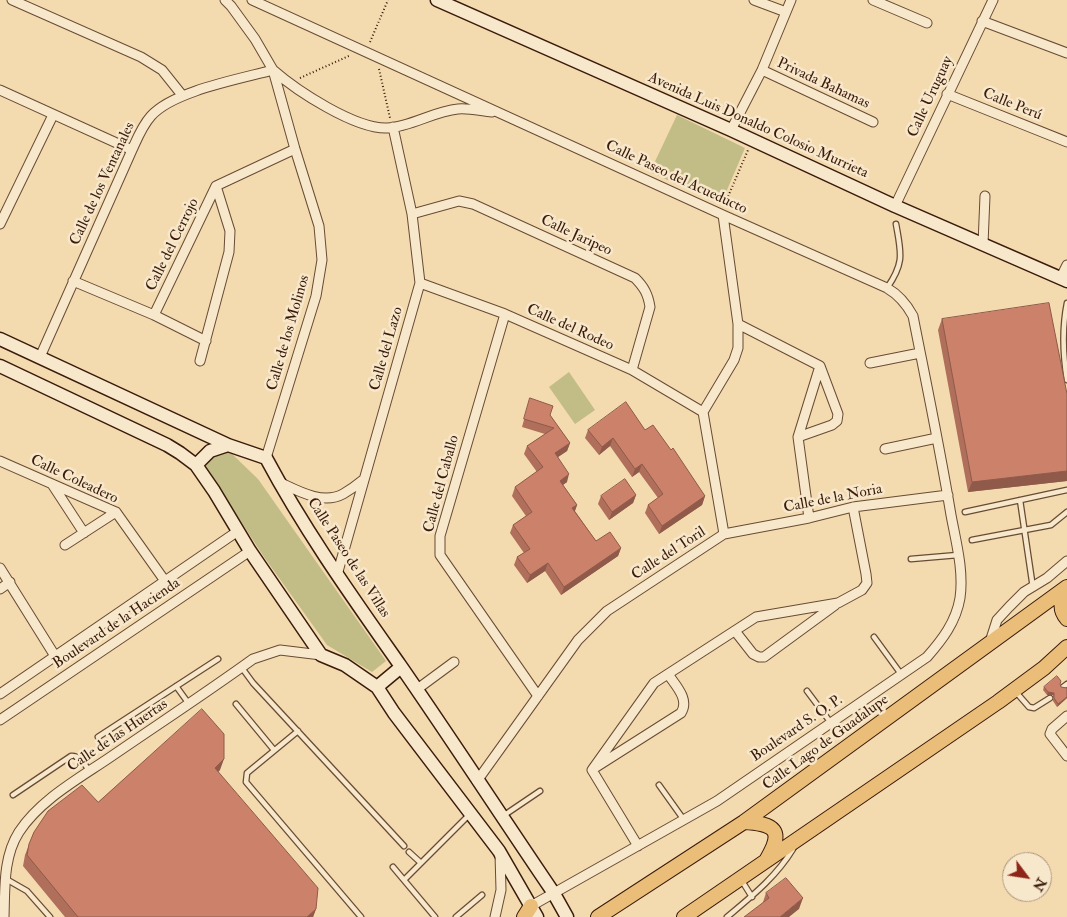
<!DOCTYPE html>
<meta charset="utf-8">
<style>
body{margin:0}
#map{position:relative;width:1067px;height:917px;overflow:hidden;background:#f3daaf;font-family:"IM FELL Double Pica",serif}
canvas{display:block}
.north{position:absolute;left:1002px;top:852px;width:50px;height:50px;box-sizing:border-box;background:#f7e7cb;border:1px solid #ab957e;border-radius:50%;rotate:121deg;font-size:14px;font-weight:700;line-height:20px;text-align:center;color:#3a1b0b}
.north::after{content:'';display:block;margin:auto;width:18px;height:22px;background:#8f2418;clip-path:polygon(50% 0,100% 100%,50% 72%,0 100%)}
</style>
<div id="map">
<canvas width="1067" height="917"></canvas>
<div class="north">N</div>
</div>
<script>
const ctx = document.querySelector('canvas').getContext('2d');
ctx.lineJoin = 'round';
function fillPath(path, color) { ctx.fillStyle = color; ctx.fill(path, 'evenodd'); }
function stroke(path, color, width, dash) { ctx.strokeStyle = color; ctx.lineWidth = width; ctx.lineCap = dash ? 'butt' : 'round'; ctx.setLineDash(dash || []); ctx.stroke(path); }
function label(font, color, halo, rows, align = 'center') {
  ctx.font = font + ' "IM FELL Double Pica",serif'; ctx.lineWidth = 5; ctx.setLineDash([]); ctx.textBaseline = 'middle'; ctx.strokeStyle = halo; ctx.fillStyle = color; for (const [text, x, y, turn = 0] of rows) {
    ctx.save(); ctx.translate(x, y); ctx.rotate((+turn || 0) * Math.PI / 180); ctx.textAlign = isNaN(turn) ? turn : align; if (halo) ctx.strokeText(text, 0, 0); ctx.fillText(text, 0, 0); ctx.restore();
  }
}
const green = new Path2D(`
 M677,115L745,148L721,204L650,172Z
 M569,372L595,410L575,424L549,387Z
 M221,451L232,454L258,479L386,661L372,672L327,645L264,557L204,465L208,459Z`);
const path = new Path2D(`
 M370,42L388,0
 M379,69L390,118
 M300,78L351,55
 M724,206L748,150`);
const lane = new Path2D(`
 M887,288C905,262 901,253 896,224
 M1067,303C1062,328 1063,355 1067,380
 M1020,500L1033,588
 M965,512L1067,490
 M972,540L1051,525L1067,512
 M911,559L958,555
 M874,637L901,674
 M242,668L253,683L404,846
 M176,686L189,704
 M1063,687L1067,684
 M807,691L831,723
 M1015,691L1029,707L1034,708L1050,698
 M236,704L274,750
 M298,731L247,773L246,782L361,917
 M98,737L218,659
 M659,785L684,820
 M13,795L71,756C80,755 84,764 89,770
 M503,816L540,791
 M409,852L421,863
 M393,867L435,917
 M6,879L27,891L50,917
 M404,880L470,814
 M742,881L752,897
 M456,917L482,895
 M727,917C752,896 776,877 793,849`);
const street = new Path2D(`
 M12,0L141,57L162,70L182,95
 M225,0L231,6L255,39L273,70L295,149L319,226L322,260L316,296L266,458
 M252,0L723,215L887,288C899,295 906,303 913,316C926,382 940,449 951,515C956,542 964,571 960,598C956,622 942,640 927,657L717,801L531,906
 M754,0L786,12
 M873,0L927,23
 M982,21L1067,53
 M273,70C297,91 355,129 387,128C411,127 434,111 458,109C469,108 481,111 492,112
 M762,70L873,122
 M0,90L132,150
 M947,94L1067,142
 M731,130L762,70L791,0
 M895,206L993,0
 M412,214L459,201L473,204L635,278C644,287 648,294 650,307L632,370
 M723,215L738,324V348L734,360L703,412L724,534
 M0,224L53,115
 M983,244L985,196
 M1060,279L1067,265
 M73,281L154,315L206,341
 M420,283L505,314L632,370L703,412
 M505,314L440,536V555L538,696
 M154,315L216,186L295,149
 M738,324L820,366L838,414L837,421L832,425L798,437
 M40,357L132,150C137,139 142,126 151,116C173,91 240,79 273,70
 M200,361L229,252L230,231L216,186
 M870,363L920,353
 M885,449L937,438
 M0,461L116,512L165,581
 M279,482C298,491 323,505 343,494C350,490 357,485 363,480
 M52,484L84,533
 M809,518L798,437L820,366
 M65,545L116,512
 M0,568L55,656
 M337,575L420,283L412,214L393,127
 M0,589L10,582
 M735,631L753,654L759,657H764L835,605
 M989,645L997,620L1009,607L1024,592L1047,578L1067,561
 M416,690L454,662
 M0,694L238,531
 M1067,716L1052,729L1050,734L1067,756
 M0,720L250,551
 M596,767L681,713C690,699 675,685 668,674
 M592,770L654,683L756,617L838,603L862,590L867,583L866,574L853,507
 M592,770L638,846
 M477,781L578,640L607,611L724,534L809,518L853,507L948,495
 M4,917C5,889 3,857 19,832C40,800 78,779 109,758C157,725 206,693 253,659L280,650L321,655
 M495,917L501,890L500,854`);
const secondary = new Path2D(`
 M437,0L731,130L895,206L1067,281
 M0,339L228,445L266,458C305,531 353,598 400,665C452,740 502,817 553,892L567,917
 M0,366L167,445L180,453L196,465L214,491L250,551L321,655L345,665L377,687L394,713L499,851L537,917
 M196,465L210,451L228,445
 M377,687L401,667`);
const primary = new Path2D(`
 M1066,588C1062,600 1058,609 1067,619
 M744,822C775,824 784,830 767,859
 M524,917L531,906
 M598,917L744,822L1067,587
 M684,917L998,702L1044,668L1067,647`);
const wall = new Path2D(`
 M942,319L1067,394V481L968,492L938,330Z
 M530,398L550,415L570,443L567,451L558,457L567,482L563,485L577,505L575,511L596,541L621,548L618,556L561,595L545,571L527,583L514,565L517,557L524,553L510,533L513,525L526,516L512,496L515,487L537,472L524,454L527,446L545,434L522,427Z
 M588,430H645L705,496L702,505L659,534L645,513L648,505L658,498L639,472L632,477L610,446L599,455L585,438Z
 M636,495L633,503L609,520L598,504L601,496Z
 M1060,685L1061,687L1067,688V698L1057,707L1053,701V695H1047L1043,690L1044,687Z
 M220,770L218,772L316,909L313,917H65L23,866L25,855L34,832Z
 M766,893L799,909L763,902Z`);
const shadedWall = new Path2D(`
 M613,438L610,446L599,455L602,447Z
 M570,443L567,451L552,461L555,453Z
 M642,464L639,472L632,477L635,469Z
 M1067,471V481L968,492L972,482Z
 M569,474L567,482L557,489L560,481Z
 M636,495L633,503L609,520L612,512Z
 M705,496L702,505L659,534L662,526Z
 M577,505L574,513L572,508Z
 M621,548L618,556L561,595L564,587Z
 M548,563L545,571L527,583L530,575Z
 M1048,692L1054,693L1053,695H1047Z
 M1067,697V698L1057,707L1058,704Z
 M224,759L220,770L211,779L215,768Z
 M803,898L799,909L789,917H780Z
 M316,909L313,917H307Z`);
const building = new Path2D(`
 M1049,303L1067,394V471L972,482L942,319Z
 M530,398L553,406L550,415L570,443L555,453L569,474L560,481L577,505L572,508L596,541L610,532L621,548L564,587L548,563L530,575L517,557L530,549L513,525L532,512L515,487L543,467L527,446L554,428L524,419Z
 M626,402L645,430L653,425L671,450L673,448L705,496L662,526L648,505L663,494L642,464L635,469L613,438L602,447L588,430Z
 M625,479L636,495L612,512L601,496Z
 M1057,676L1061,681L1060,684L1061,687L1067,688V697L1058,704L1054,698V693L1048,692L1044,687Z
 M202,709L224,734V759L215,768L318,888L316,909L307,917H78L27,855L29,844L34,832L48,811L82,785L98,802Z
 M786,878L803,898L780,917H744L769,898L766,893Z`);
const streetNames = [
 ["Privada Bahamas",823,84,25],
 ["Calle Uruguay",931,97,-65],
 ["Calle Perú",1012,105,22],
 ["Avenida Luis Donaldo Colosio Murrieta",758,126,24],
 ["Calle Paseo del Acueducto",676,178,25],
 ["Calle de los Ventanales",103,184,-65],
 ["Calle Jaripeo",576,236,25],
 ["Calle del Cerrojo",173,245,-64],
 ["Calle del Rodeo",570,328,24],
 ["Calle de los Molinos",289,333,-74],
 ["Calle del Lazo",387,349,-74],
 ["Calle Coleadero",74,480,25],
 ["Calle del Caballo",442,484,-75],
 ["Calle de la Noria",833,499,-11],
 ["Calle del Toril",669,554,-33],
 ["Calle Paseo de las Villas",348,558,57],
 ["Boulevard de la Hacienda",117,624,-34],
 ["Boulevard S. O. P.",797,729,-34],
 ["Calle de las Huertas",118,736,-34],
 ["Calle Lago de Guadalupe",826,743,-36]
];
fillPath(green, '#c2bd86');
stroke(lane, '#684b34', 7);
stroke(street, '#684b34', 11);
stroke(secondary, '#3a1b0b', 15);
stroke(primary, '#3a1b0b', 16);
stroke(path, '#3a1b0b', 2, [1, 2.5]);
stroke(lane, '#f7e7cb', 4.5);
stroke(street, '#f7e7cb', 9);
stroke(secondary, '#f7e7cb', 12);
stroke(primary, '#eabd78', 14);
fillPath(wall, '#af6f5b');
fillPath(shadedWall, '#8f5a4a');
fillPath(building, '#cc816a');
stroke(building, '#8f5a4a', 1);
label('15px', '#3a1b0b', '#f7e7cb', streetNames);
</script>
